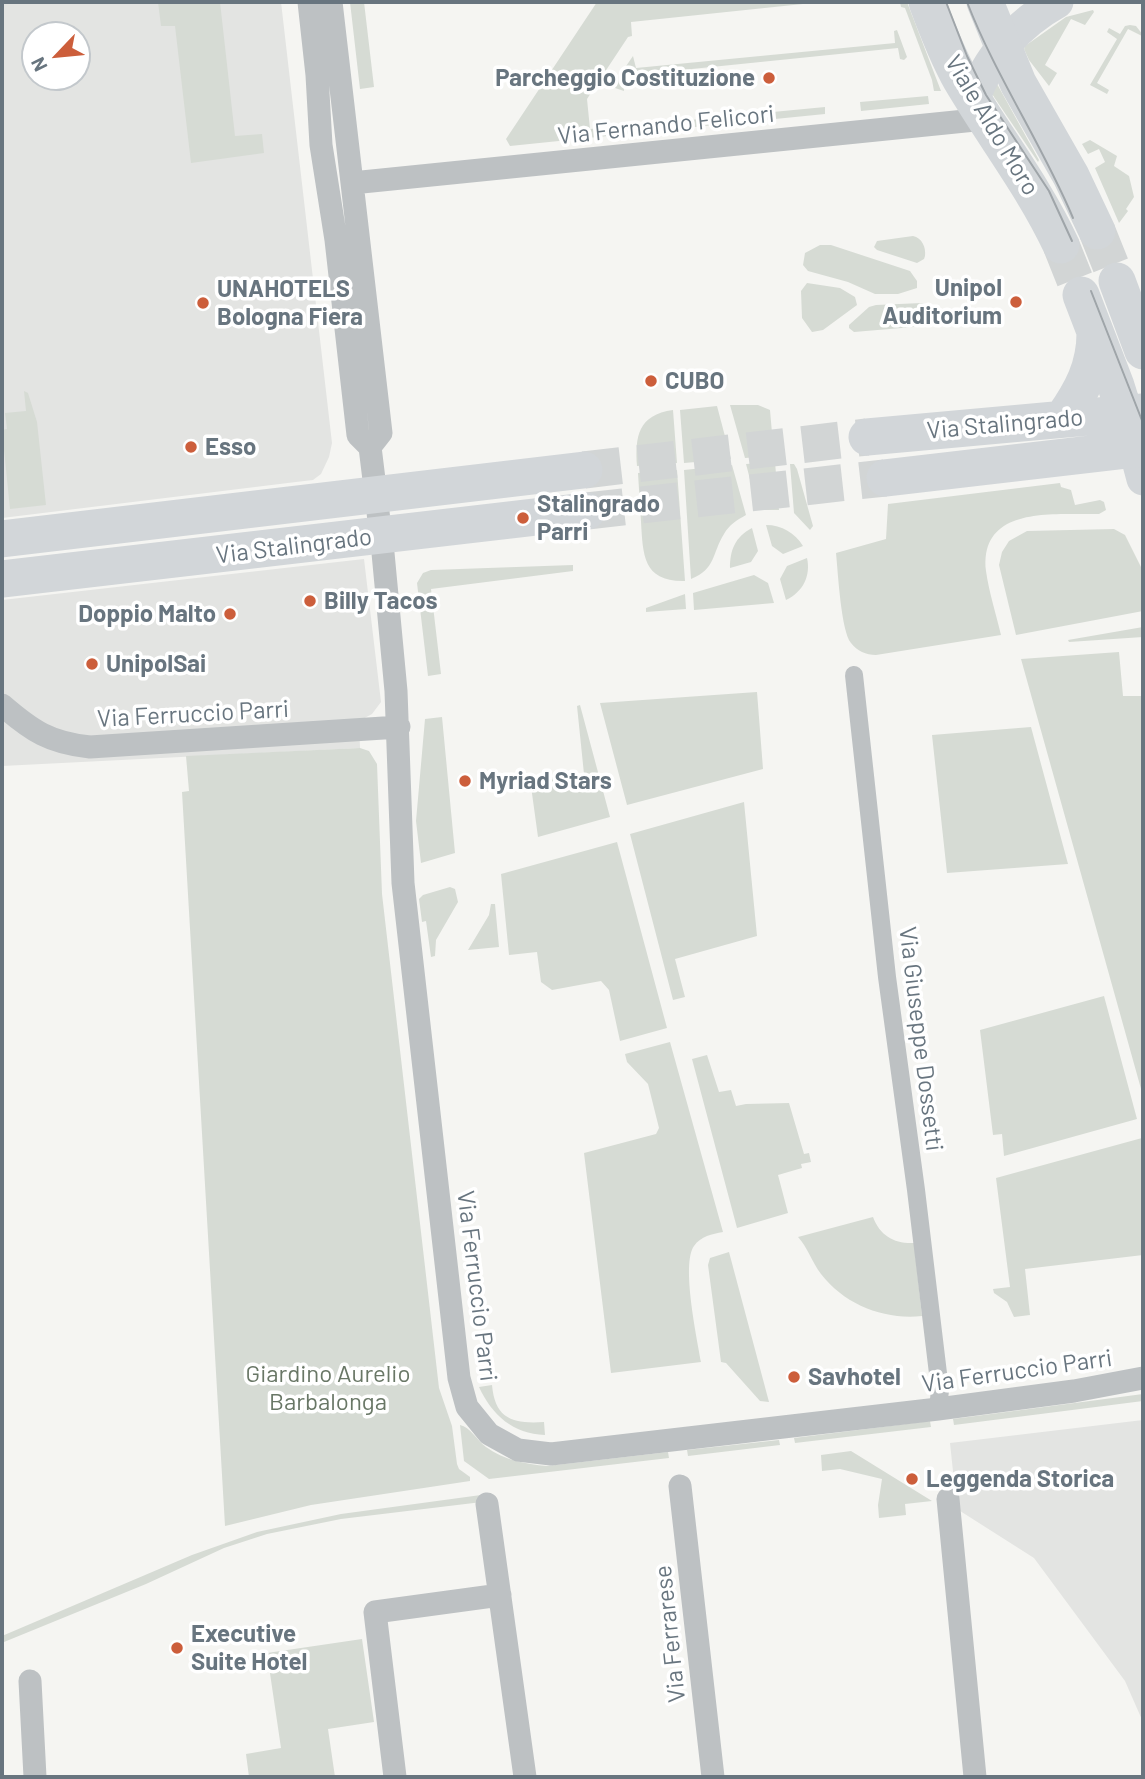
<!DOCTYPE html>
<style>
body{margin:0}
#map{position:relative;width:1145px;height:1779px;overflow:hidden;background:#f5f5f2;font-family:Barlow,sans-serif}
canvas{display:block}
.frame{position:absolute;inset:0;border:4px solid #68757f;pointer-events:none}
.north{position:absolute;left:21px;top:21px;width:70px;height:70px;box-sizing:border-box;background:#fff;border:2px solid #c3c8cc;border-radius:50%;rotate:244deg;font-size:19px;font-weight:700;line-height:28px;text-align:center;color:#68757f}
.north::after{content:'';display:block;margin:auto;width:24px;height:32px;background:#cc5e3b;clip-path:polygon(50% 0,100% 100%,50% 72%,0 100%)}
</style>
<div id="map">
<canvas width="1145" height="1779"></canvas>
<div class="frame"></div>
<div class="north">N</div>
</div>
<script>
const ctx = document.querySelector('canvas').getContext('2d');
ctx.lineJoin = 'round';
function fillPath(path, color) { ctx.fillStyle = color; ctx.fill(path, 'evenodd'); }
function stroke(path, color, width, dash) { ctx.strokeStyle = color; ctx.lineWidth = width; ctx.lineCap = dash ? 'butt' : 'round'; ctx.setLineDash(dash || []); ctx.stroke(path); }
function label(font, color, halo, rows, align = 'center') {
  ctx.font = font + ' Barlow,sans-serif'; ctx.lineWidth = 7; ctx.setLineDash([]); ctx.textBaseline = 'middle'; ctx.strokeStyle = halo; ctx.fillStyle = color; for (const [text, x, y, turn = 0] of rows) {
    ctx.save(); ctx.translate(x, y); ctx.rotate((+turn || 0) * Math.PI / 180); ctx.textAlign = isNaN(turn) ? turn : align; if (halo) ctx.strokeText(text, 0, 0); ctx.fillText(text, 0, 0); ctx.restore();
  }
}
const built = new Path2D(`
 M2,2H281L332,443L329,457L321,474L313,480L296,482L2,518ZM35,35H77V77H35Z
 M364,559L381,702L372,714L359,721L360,748L2,766V600Z
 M1143,1420V1722L1125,1681L1034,1558L957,1509L950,1443Z`);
const green = new Path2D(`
 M158,2H220L235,136L262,134L264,153L191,163L175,26H161Z
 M350,2H364L374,87L360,89Z
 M597,2H822L631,22L632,36L628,37L587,99L590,129L672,122L676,129L510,146L506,139Z
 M900,2H907L941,91H934L932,80L905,8L901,7Z
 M1093,10L1094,12L1085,25L1071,19L1045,65L1057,73L1049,86L1029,60L1024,49L1025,46L1066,17Z
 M1130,25L1136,26L1143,35L1142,36L1128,29L1097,83L1109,90L1107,94L1090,85L1117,39L1107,32L1109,28L1120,34L1125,26Z
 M897,30L907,57L904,60L900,59L898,48L623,76L624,91L615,88V82L633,56L636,68L895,43L894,31Z
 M996,82L1039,160L1038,162L992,94Z
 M928,96L929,104L861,111L860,102Z
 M825,107V114L685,128L689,120Z
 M1090,140L1117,156L1114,166L1129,176L1134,197L1126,209L1128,211L1119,223L1095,168L1105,162L1099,149L1088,154L1082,144Z
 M913,236C922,238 926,247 925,256L924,259L917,263L877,250L874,247L877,241Z
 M820,245H831L910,271L917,281V288L898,294H875L848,282L808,271L803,265L805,253Z
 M807,283L840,288L855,297L857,305L823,330L812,332L802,318L801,291Z
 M922,303L930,307C932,314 931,322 925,326L854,332L849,328V325L869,307L876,305Z
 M24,391L28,393L37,422L46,505L10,509L2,430L7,429L5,413L26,411Z
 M730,405H758L770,410L774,456L745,458Z
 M717,406L731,459L684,463L680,410Z
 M673,410L677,463L637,466C635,436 638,415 673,410Z
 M775,462L779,510H758L746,464Z
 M790,464H794L797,469L813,526L810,530L794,513Z
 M732,465L746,515C737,520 729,525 724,534C712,553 716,569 691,579L684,470Z
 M677,470L685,581C643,582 643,555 641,522C640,506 639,489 638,473Z
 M1060,483L1061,487L1071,490L1075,505L1100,500L1104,502L1106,510L1099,514C1057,515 979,504 986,571C989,592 996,614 1001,635L876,655C866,655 857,651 851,643C841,631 838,572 836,553L886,539L888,504Z
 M766,525C782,525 795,533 803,546L783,554L772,546Z
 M752,528L758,551L751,562L730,568C730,550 735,537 752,528Z
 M1114,529L1125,535L1143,571V611L1016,635L999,565L1002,552L1009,541L1027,531Z
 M807,558C811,576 803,592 786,600L780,579L787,566Z
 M573,565V571L431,589L441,674L428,676L417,583L423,573L431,570Z
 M754,575L768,583L774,603L694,610L693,593Z
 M685,594L686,609L646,612V608Z
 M1143,627V637L1069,642L1068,640Z
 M1119,652L1123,696H1141L1143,717V1096L1021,659Z
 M757,692L763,769L627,805L600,703Z
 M580,705L610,817L538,837L530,779L584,774L577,706Z
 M442,717L455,853L421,863L416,821L425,719Z
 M1031,727L1068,864L947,873L932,735Z
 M360,748L369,751L377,764L382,894L439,1388L452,1426L457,1464L459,1469L470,1477V1481L311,1505L225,1526L182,792L189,791L186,756Z
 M744,802L757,936L675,959L685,997L673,1000L630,834Z
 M617,842L667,1028L620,1041L609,990L601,981L552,990L541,982L537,952L509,955L501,874Z
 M450,887L455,889L458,902L436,940L435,956L431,957L426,921L422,922L419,899L423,895Z
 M491,904H495L499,947L468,950L489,915Z
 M1104,996L1137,1119L1004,1156L1002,1134L993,1135L980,1030Z
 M670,1042L723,1232C712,1234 701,1236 694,1246C681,1264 697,1338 701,1362L611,1373L584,1153L656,1134L659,1128L648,1084L627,1062L625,1054Z
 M707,1055L719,1092L731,1090L736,1106L746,1104L789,1103L804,1154L809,1153L811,1162L801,1164L802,1168L778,1175L788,1213L737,1228L692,1059Z
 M1142,1138L1143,1255L1025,1269L1030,1315L1014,1317L1007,1302L994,1293L993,1289L1010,1287L996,1178Z
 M873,1217C880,1236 895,1244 914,1243L922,1316C884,1320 845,1305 821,1274C812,1262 808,1248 798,1237Z
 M729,1252L769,1402L760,1401L726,1363L721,1362L708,1265L710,1258Z
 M492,1385C495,1419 513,1424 544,1422L545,1435C513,1434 492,1415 479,1387Z
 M1143,1394V1401L954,1425L953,1419Z
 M930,1421L931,1427L795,1443L794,1438Z
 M460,1425C470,1427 477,1440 486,1447C504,1460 525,1464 547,1466L668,1452L669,1458L489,1479L464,1461Z
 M779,1440L780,1445L688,1456L687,1450Z
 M851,1451L932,1501L905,1504L906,1515L879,1518L878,1505L882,1479L840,1469L822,1471L821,1455Z
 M481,1495L482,1502L341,1519L267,1534L224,1548L146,1584L4,1642L2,1636L192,1555L257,1532L341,1514Z
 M362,1639L374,1722L328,1729L335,1777H249L246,1754L281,1748L267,1653Z`);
const primaryTunnel = new Path2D(`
 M1097,231L1117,281
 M1061,245L1081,295
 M584,470L867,437
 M587,511L885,478`);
const pedestrian = new Path2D(`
 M854,675L887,977L916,1190L940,1390L938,1409`);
const minor = new Path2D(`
 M309,2L317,75L321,145L336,240L358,435L370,447L383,553L396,691L403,883L459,1378L467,1407L489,1434L518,1450L551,1454L938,1409L1074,1391L1143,1378
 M331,2L381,433L370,447
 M352,183L985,119
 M2,705C32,731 50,743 90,747L399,727
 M680,1486L713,1777
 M948,1499L975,1777
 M487,1504L525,1777
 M30,1681L35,1777
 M395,1777L375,1612L500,1595`);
const secondary = new Path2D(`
 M973,101C986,59 1019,23 1057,2
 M1135,449L1143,479`);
const primary = new Path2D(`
 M927,2C937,29 947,55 961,80C994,136 1034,187 1061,245
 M985,2L1018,83L1071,176L1097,231
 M1117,281L1143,351
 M1081,295L1116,386L1131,434
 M1063,418C1082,391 1095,367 1095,333
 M867,437L1143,412
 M885,478L1143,448
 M2,539L584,470
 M2,579L587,511`);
const tram = new Path2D(`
 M946,2L967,56L986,95L1049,191L1072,241
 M967,2C996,77 1042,144 1073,218
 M1091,291L1143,423`);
const markers = [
 [769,78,7,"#cc5e3b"],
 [1016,302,7,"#cc5e3b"],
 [203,303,7,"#cc5e3b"],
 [651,381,7,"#cc5e3b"],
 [191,447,7,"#cc5e3b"],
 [523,518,7,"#cc5e3b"],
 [310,601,7,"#cc5e3b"],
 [230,614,7,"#cc5e3b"],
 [92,664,7,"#cc5e3b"],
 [465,781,7,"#cc5e3b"],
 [794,1377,7,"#cc5e3b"],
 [912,1479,7,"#cc5e3b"],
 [177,1648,7,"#cc5e3b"]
];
const poiNames = [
 ["Parcheggio Costituzione",755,78,"right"],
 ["Unipol",1002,288,"right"],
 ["Auditorium",1002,316,"right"],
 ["UNAHOTELS",217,289],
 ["Bologna Fiera",217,317],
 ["CUBO",665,381],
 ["Esso",205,447],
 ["Stalingrado",537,504],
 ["Parri",537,532],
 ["Billy Tacos",324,601],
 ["Doppio Malto",216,614,"right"],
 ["UnipolSai",106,664],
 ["Myriad Stars",479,781],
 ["Savhotel",808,1377],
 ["Leggenda Storica",926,1479],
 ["Executive",191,1634],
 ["Suite Hotel",191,1662]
];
const streetNames = [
 ["Via Fernando Felicori",666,125,-6],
 ["Viale Aldo Moro",992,125,59],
 ["Via Stalingrado",1005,424,-5],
 ["Via Stalingrado",294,546,-7],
 ["Via Ferruccio Parri",193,714,-3],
 ["Via Giuseppe Dossetti",921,1039,83],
 ["Via Ferruccio Parri",477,1286,83],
 ["Via Ferruccio Parri",1017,1371,-8],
 ["Via Ferrarese",670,1634,-96]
];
const parkNames = [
 ["Giardino Aurelio",328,1374],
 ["Barbalonga",328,1402]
];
fillPath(built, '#e3e4e2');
fillPath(green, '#d6dbd4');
stroke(primaryTunnel, '#d2d5d5', 37, [37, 18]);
stroke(pedestrian, '#bdc1c3', 18);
stroke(minor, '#bdc1c3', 23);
stroke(secondary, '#d2d6d9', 33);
stroke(primary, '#d2d6d9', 37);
stroke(tram, '#9fa5a9', 2);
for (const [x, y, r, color] of markers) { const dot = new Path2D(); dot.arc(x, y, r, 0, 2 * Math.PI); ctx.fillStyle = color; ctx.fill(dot); stroke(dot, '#fff', 2.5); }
label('bold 24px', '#68757f', '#fff', poiNames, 'left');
label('24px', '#68757f', '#fff', streetNames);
label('24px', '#697766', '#fff', parkNames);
</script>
